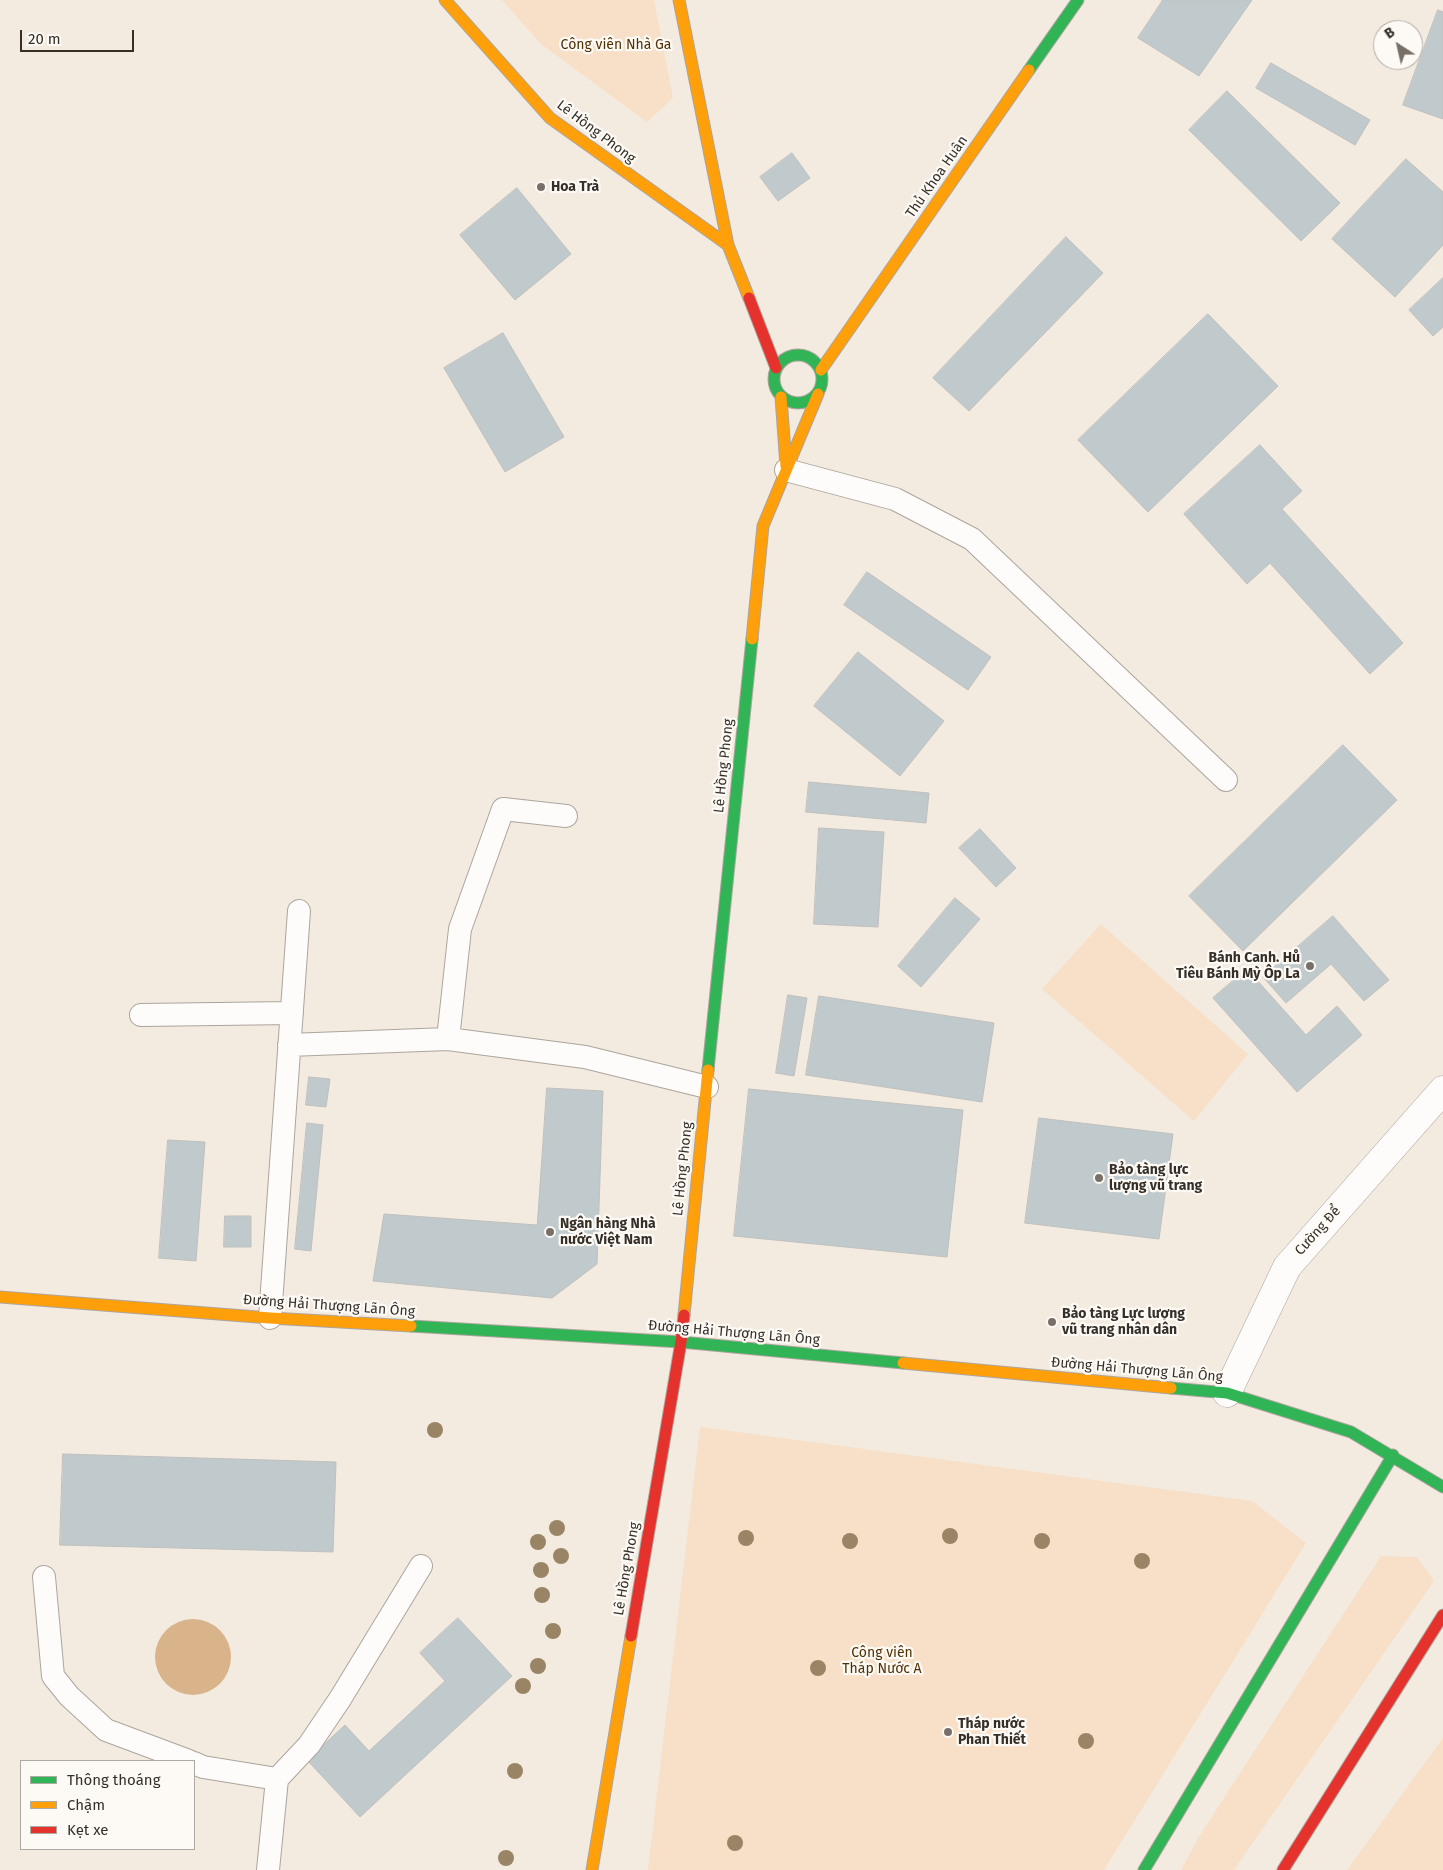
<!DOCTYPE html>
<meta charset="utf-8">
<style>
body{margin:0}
#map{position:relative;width:1443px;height:1870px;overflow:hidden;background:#f3eae0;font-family:"Fira Sans",sans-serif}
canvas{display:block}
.legend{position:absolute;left:20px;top:1760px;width:175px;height:90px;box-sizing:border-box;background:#fdfaf6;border:1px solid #ada9a4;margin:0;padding:6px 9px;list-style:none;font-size:15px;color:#352f28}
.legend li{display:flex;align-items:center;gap:10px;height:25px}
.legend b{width:25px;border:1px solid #ada9a4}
.north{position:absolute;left:1373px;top:20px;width:50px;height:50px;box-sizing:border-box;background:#fdfaf6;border:1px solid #ada9a4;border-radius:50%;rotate:325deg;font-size:14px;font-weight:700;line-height:20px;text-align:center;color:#352f28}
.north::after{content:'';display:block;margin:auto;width:18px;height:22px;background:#787068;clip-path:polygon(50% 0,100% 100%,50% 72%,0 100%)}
.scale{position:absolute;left:20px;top:30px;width:114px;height:22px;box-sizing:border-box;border:2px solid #352f28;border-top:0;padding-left:6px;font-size:15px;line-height:18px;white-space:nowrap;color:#352f28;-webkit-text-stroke:4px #fdfaf6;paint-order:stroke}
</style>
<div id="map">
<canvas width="1443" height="1870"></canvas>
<ul class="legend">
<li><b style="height:6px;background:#30b455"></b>Thông thoáng</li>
<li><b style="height:6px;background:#ff9f0a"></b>Chậm</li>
<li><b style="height:6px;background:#e5322d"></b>Kẹt xe</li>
</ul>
<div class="north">B</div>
<div class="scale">20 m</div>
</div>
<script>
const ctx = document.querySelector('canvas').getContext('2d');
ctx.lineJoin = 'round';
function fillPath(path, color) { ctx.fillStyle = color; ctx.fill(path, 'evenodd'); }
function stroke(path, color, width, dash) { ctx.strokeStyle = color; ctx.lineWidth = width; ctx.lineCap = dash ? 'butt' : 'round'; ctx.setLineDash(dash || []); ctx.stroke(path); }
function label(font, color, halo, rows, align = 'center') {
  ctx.font = font + ' "Fira Sans",sans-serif'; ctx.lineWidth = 4.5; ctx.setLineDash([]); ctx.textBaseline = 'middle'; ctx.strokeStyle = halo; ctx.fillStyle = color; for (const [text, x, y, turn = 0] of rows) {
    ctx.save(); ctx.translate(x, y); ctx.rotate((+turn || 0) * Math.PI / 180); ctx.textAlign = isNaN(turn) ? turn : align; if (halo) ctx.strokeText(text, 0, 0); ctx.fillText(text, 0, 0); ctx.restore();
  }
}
const green = new Path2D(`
 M502,0H654L673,98L647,122L541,44Z
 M1101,924L1248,1054L1194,1121L1042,989Z
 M700,1427L1252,1501L1306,1543L1104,1870H648Z
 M1381,1556L1417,1557L1434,1581L1234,1870H1181L1198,1838Z
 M1443,1738V1870H1347Z`);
const water = new Path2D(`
 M155 1657a38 38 0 1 1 76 0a38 38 0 1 1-76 0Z`);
const building = new Path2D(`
 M1163,0H1252L1199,76L1138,38Z
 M1438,10L1443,12V119L1403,105Z
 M1271,63L1370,120L1355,145L1256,88Z
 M1227,91L1340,203L1301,241L1189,130Z
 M792,153L810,178L778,201L760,177Z
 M1406,159L1443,192V245L1395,297L1332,239Z
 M517,188L571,254L515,300L460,235Z
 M1066,237L1103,273L969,411L933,378Z
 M1443,278V327L1433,336L1409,310Z
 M1208,314L1278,386L1148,512L1078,440Z
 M503,333L564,437L505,472L444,368Z
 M1260,445L1302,491L1282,509L1403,643L1370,674L1270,563L1247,584L1184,514Z
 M867,572L991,657L968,690L844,605Z
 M858,652L944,721L900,776L814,706Z
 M1343,745L1397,800L1243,951L1189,896Z
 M809,782L929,793L926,823L806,812Z
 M819,828L884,832L878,927L814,924Z
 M980,829L1016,868L996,887L959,848Z
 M955,898L980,919L921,987L898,966Z
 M1333,916L1389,980L1364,1001L1331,964L1286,1003L1263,977Z
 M1247,969L1306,1035L1337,1006L1362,1035L1297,1092L1213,998Z
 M788,995L807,998L794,1076L776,1073Z
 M819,996L994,1023L982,1102L806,1075Z
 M309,1077L330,1079L326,1107L306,1105Z
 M547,1088L603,1091L597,1264L552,1298L373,1281L384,1214L537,1225Z
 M749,1089L963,1110L947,1257L734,1236Z
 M1039,1118L1173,1134L1159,1239L1025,1223Z
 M307,1123L323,1125L311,1251L295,1249Z
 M168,1140L205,1142L196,1261L159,1258Z
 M225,1216H251V1247H224Z
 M63,1454L336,1462L333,1552L60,1545Z
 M458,1618L512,1676L360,1817L307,1760L345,1725L369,1751L445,1681L420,1653Z`);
const lane = new Path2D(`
 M786,470L895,499L972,539L1226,780
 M141,1015L292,1013
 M448,1039L460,929L503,809L566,816
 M289,1045L448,1039L585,1057L707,1087
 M270,1318L299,911
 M44,1577L53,1676L69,1696L106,1730L189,1761
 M194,1763L203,1767L277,1779L309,1745L340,1699L421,1566
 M268,1870L277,1779`);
const street = new Path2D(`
 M1227,1393L1287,1267L1443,1090`);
const fast = new Path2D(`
 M1029,70L1078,0
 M774 379a24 24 0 1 1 48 0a24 24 0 1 1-48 0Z
 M708,1070L752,639
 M411,1326L681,1342L903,1363
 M1171,1388L1227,1393L1351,1432L1443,1487
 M1144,1870L1393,1455`);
const slow = new Path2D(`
 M445,0L550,118L728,245
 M679,0L728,245L749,298
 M821,370L1029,70
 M781,397L786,466
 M752,639L763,526L818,394
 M0,1297L270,1318L411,1326
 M684,1315L708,1070
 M903,1363L1171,1388
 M592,1870L631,1636`);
const jam = new Path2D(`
 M749,298L776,368
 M631,1636L681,1342L684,1315
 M1283,1870L1443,1615`);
const trees = [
 [435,1430],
 [557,1528],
 [950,1536],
 [746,1538],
 [850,1541],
 [1042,1541],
 [538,1542],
 [561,1556],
 [1142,1561],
 [541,1570],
 [542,1595],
 [553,1631],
 [538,1666],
 [818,1668],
 [523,1686],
 [1086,1741],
 [515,1771],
 [735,1843],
 [506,1858]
];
const markers = [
 [541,187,5,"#787068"],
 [1310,966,5,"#787068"],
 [1099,1178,5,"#787068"],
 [550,1232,5,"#787068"],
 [1052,1322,5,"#787068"],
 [948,1732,5,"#787068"]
];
const parkNames = [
 ["Công viên Nhà Ga",616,45],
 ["Công viên",882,1653],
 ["Tháp Nước A",882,1669]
];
const streetNames = [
 ["Lê Hồng Phong",596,132,37],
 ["Thủ Khoa Huân",937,177,-55],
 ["Lê Hồng Phong",724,766,-84],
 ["Lê Hồng Phong",683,1169,-84],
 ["Cường Để",1318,1231,-48],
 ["Đường Hải Thượng Lãn Ông",329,1306,4],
 ["Đường Hải Thượng Lãn Ông",734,1333,5],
 ["Đường Hải Thượng Lãn Ông",1137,1370,5],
 ["Lê Hồng Phong",627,1569,-80]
];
const poiNames = [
 ["Hoa Trà",551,187],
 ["Bánh Canh. Hů",1300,958,"right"],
 ["Tiêu Bánh Mỳ Ôp La",1300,974,"right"],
 ["Bảo tàng lực",1109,1170],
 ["lượng vũ trang",1109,1186],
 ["Ngân hàng Nhà",560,1224],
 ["nước Việt Nam",560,1240],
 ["Bảo tàng Lực lượng",1062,1314],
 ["vũ trang nhân dân",1062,1330],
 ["Tháp nước",958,1724],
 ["Phan Thiết",958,1740]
];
fillPath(green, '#f7e0c7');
fillPath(water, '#d9b48b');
fillPath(building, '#c0cacd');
stroke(building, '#bfbfbd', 1);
stroke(lane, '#aca59d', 24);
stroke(street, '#aca59d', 29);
stroke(fast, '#aca59d', 13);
stroke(slow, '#aca59d', 13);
stroke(jam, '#aca59d', 13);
stroke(lane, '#fdfcfa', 22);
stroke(street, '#fdfcfa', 28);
stroke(fast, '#30b455', 11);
stroke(slow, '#ff9f0a', 11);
stroke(jam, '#e5322d', 11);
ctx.fillStyle = '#9a8466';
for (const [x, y] of trees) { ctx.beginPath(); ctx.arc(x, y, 8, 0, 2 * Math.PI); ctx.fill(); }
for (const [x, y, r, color] of markers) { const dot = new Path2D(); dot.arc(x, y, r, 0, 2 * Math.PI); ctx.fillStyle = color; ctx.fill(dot); stroke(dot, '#fdfaf6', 2); }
label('14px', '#513103', '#fdfaf6', parkNames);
label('14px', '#352f28', '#fdfaf6', streetNames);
label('bold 14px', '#352f28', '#fdfaf6', poiNames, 'left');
</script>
